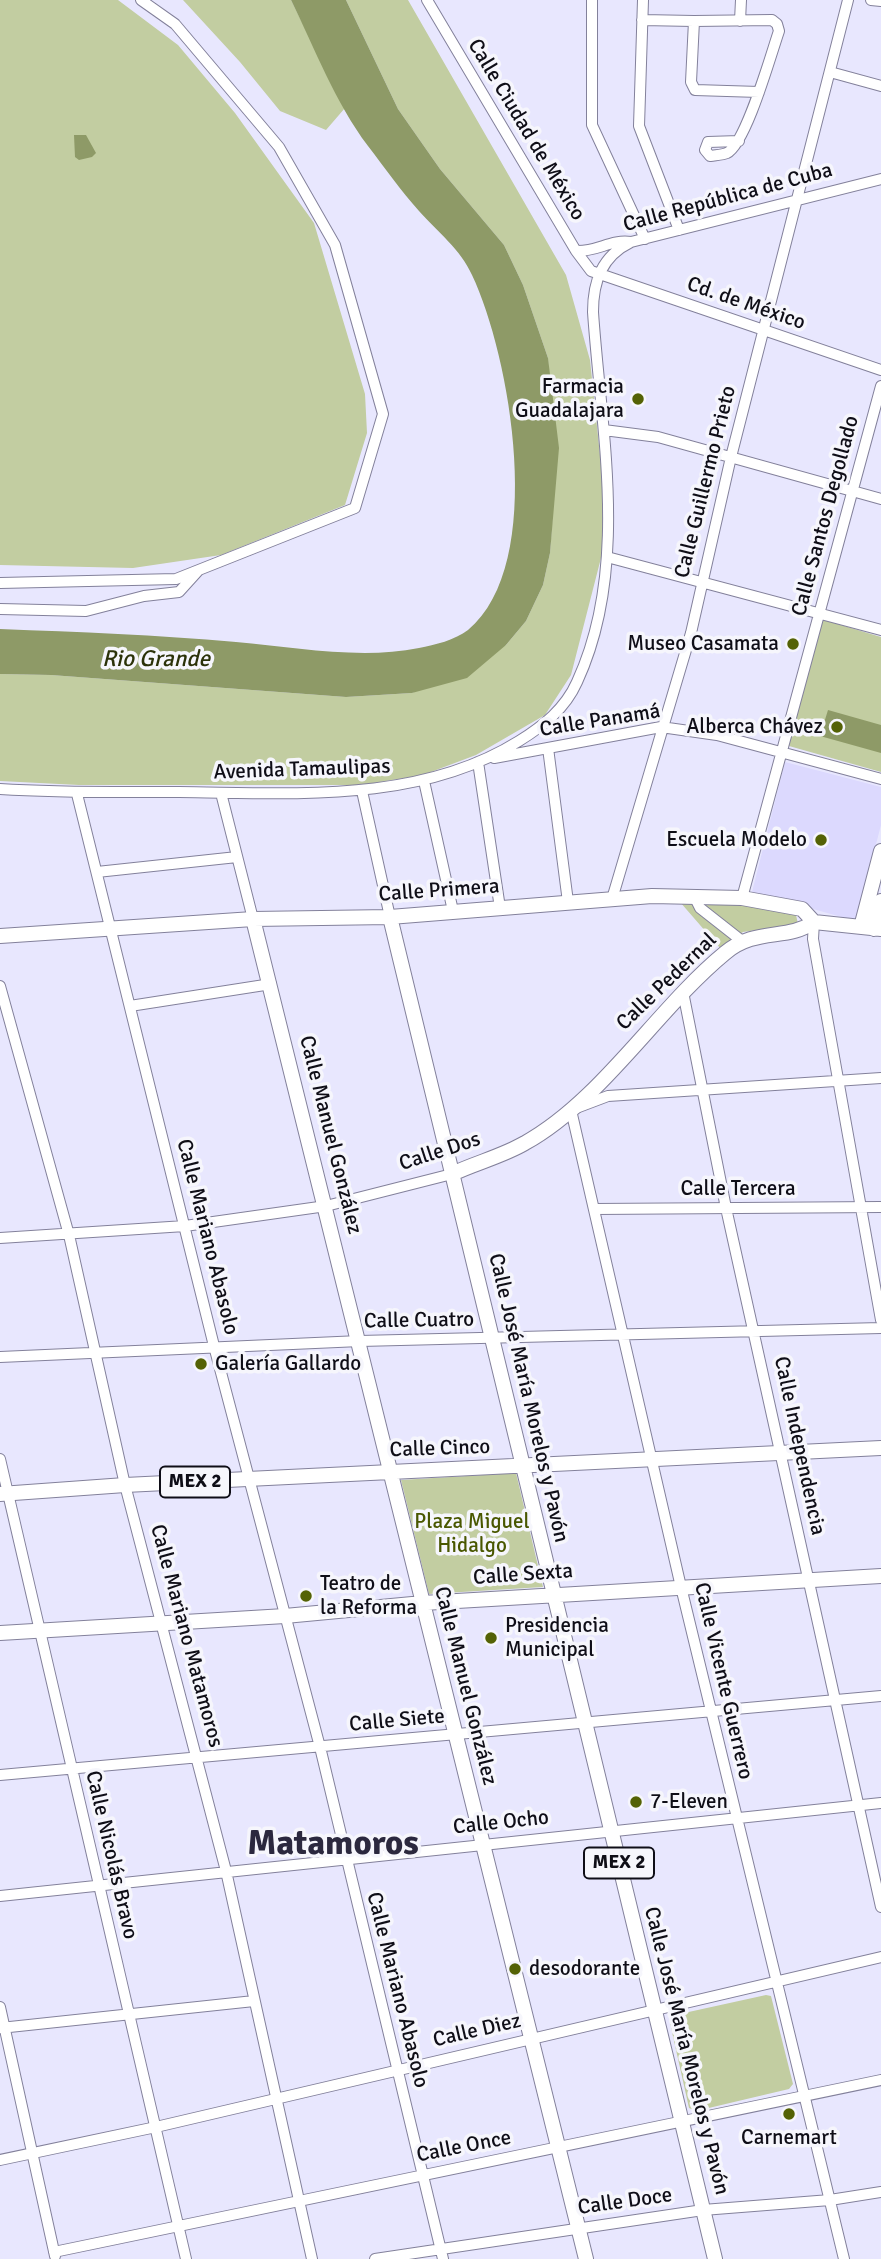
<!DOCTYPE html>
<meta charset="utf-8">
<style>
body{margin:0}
canvas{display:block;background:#e8e7fe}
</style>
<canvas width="881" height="2259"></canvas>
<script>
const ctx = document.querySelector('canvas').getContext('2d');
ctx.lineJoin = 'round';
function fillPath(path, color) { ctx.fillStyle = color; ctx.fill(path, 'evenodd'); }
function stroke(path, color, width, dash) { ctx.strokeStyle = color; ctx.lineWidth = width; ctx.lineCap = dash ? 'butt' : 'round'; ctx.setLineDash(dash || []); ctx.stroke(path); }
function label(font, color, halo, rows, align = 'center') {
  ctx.font = font + ' Signika,sans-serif'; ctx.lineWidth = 7; ctx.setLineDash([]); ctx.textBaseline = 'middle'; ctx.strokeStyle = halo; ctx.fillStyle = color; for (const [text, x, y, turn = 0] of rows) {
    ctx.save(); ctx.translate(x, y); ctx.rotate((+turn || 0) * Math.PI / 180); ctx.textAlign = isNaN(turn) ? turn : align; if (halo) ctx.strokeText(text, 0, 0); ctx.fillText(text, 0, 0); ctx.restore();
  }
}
const built = new Path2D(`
 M785,762L881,787V825L856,921L752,892Z`);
const green = new Path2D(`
 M0,0H118L178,45L235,113L314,223L365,394L367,433L345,505L221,555L133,568L0,565Z
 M183,0H291L345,108L326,130L280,111L240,62Z
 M346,0H408L566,275L590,360L604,493L602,554L571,675L545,715L476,755L423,775L361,785H79L0,781V674L51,675L346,697L412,693L506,645L526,621L543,585L550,553L553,510L548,358L523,285L504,245L440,169L398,109Z
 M821,619L881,637V772L789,746Z
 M680,902L744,903L796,915L798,924L743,932L720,948Z
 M516,1473L543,1587L429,1594L401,1480Z
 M766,1995L771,1996L793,2084L789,2089L696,2111L689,2108L670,2023L675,2015Z`);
const water = new Path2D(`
 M291,0H346L398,109L440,169L504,245L523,285L548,358L559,448L550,553L543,585L526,621L506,645L467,678L412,693L346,697L51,675L0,674V629C79,632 157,635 236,642C295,647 360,660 419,648C435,645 455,640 468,630C548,564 510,355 472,275C461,250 437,231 419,211C401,191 385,168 368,146C335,102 315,49 291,0Z
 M74,135H86L96,153L92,157L79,160L75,157Z
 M828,710L881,725V753L820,736Z`);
const minor = new Path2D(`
 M427,0L576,251L591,271L881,370
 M592,0V125L645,239
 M643,0L639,126L679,230
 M871,0L881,1
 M642,20L694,21L691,82L695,90L759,92
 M694,21L772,20L777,24L779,31C771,54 746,144 727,153C722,155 715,155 710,156L705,150L708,142L739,141
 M740,21L741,0
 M830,72L881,86
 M576,251C597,252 611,239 631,242
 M604,430L658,437L881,499
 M607,557L881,630
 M0,583L176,579L355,508L383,414L335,245L279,147L175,24L141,0
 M0,609L86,611L144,596L179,592L198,571
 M548,748L568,902
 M494,758L661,727L717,735L881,779
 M478,762L500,908
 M424,781L453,911
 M0,789C60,793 119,792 179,792C293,793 418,804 519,741C543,726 565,709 577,682C630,568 601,431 593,312C593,281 602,256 631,242L881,179
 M362,791L390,917
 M221,793L253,919
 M77,794L214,1346L320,1747L443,2259
 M97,872L237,857
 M694,896L700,908L742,941
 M742,898L881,386
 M612,899L691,633L731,457L848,0
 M814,922L813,939L881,1320
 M0,986L69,1235L125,1485L226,1871L312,2259
 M683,992L726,1208L881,1907
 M130,1006L271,984
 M595,1209L881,1207
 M0,1238L185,1226L326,1206L452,1174
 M0,1357L360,1341L881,1328
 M0,1459L186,2259
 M0,1775L881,1696
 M0,1896L881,1803
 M0,2007L55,2256
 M0,2028L254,2001
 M0,2160L156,2127L881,1957
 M54,2252L881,2080
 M375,2259L703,2210L830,2200L881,2192
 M844,2259L681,1587L571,1110L608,1096L881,1078`);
const major = new Path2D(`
 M390,917L715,2259
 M253,919L586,2259
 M861,927L881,851
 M874,929L881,901
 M0,936L253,919L390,917L652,896L742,898L802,909L814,922L881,929
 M452,1174C475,1163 503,1156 525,1143C602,1100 657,1009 725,953C756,927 787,941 814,922
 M0,1494L125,1485L881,1448
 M0,1633L285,1616L423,1603L881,1576`);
const markers = [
 [638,399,7,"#546205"],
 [793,644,7,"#546205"],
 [837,727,7,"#546205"],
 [821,840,7,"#546205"],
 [201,1364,7,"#546205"],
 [306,1596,7,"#546205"],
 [491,1638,7,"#546205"],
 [636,1802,7,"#546205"],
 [515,1969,7,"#546205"],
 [789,2114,7,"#546205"]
];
const shields = [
 [195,1482,70],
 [619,1863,70]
];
const shieldNames = [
 ["MEX 2",195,1482],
 ["MEX 2",619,1863]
];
const streetNames = [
 ["Calle Ciudad de México",526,130,59],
 ["Calle República de Cuba",728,198,-15],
 ["Cd. de México",746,304,19],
 ["Calle Guillermo Prieto",706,482,-76],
 ["Calle Santos Degollado",826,516,-75],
 ["Calle Panamá",600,721,-9],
 ["Avenida Tamaulipas",302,770,-2],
 ["Calle Primera",439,891,-4],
 ["Calle Pedernal",667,982,-44],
 ["Calle Manuel González",330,1135,76],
 ["Calle Dos",440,1152,-18],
 ["Calle Tercera",738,1189],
 ["Calle Mariano Abasolo",207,1237,76],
 ["Calle Cuatro",419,1321,-1],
 ["Calle José María Morelos y Pavón",528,1398,77],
 ["Calle Independencia",799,1446,78],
 ["Calle Cinco",440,1449,-2],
 ["Calle Sexta",523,1575,-4],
 ["Calle Mariano Matamoros",186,1636,75],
 ["Calle Vicente Guerrero",723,1681,77],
 ["Calle Manuel González",465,1686,76],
 ["Calle Siete",397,1721,-5],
 ["Calle Ocho",501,1823,-6],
 ["Calle Nicolás Bravo",111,1855,77],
 ["Calle Mariano Abasolo",397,1990,76],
 ["Calle Diez",477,2031,-13],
 ["Calle José María Morelos y Pavón",686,2051,76],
 ["Calle Once",464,2147,-11],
 ["Calle Doce",625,2202,-8]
];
const poiNames = [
 ["Farmacia",624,387,"right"],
 ["Guadalajara",624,411,"right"],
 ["Museo Casamata",779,644,"right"],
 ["Alberca Chávez",823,727,"right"],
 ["Escuela Modelo",807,840,"right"],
 ["Galería Gallardo",215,1364],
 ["Teatro de",320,1584],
 ["la Reforma",320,1608],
 ["Presidencia",505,1626],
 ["Municipal",505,1650],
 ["7-Eleven",650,1802],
 ["desodorante",529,1969],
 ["Carnemart",789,2138,"center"]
];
const parkNames = [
 ["Plaza Miguel",472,1522],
 ["Hidalgo",472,1546]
];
const waterNames = [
 ["Rio Grande",156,660]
];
const townNames = [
 ["Matamoros",333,1845]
];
fillPath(built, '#dcd9fe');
fillPath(green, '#c2cda1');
fillPath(water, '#8e9a67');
stroke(minor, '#83819b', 12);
stroke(major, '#83819b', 16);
stroke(minor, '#fff', 10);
stroke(major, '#fff', 14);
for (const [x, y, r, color] of markers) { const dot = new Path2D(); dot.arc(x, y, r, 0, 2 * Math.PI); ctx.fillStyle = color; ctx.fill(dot); stroke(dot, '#f6f6fc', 2.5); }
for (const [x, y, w] of shields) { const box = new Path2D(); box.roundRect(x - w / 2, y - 15.5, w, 31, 5); ctx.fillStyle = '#f6f6fc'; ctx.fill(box); stroke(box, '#0f0e17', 2); }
label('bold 19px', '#0f0e17', null, shieldNames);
label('21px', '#0f0e17', '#f6f6fc', streetNames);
label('21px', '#0f0e17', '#f6f6fc', poiNames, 'left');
label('21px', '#495700', '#f6f6fc', parkNames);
label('italic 23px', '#2b3209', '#f6f6fc', waterNames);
label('bold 35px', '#2b283e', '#f6f6fc', townNames);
</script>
